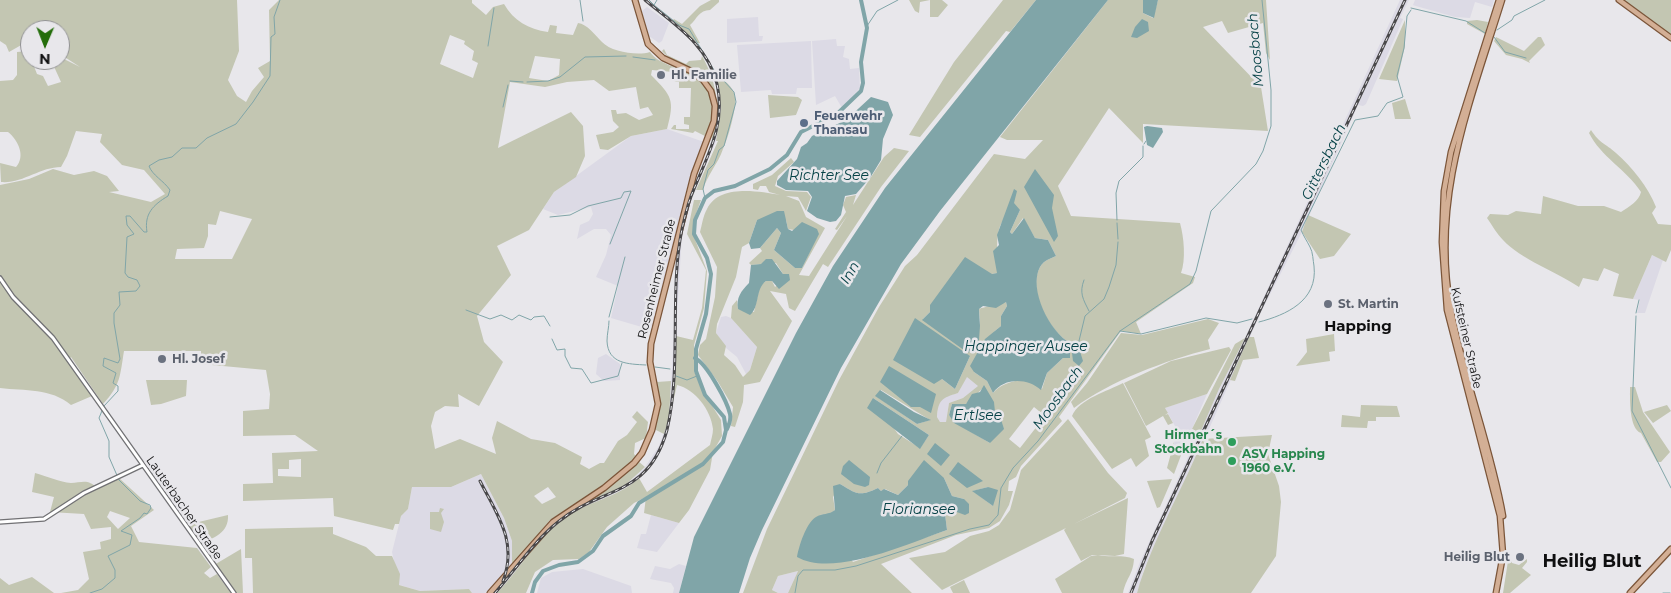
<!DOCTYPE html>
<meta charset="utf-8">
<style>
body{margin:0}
#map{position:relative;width:1671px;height:593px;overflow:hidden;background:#e8e7eb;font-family:Montserrat,sans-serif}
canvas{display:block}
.north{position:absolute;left:20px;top:20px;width:50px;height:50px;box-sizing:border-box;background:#e8e7eb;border:1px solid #919193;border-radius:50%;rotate:181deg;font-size:14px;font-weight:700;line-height:20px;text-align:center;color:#0f0f10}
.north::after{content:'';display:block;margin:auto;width:18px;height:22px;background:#246d0b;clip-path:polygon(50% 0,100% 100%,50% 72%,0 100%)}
</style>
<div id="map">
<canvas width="1671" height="593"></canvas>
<div class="north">N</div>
</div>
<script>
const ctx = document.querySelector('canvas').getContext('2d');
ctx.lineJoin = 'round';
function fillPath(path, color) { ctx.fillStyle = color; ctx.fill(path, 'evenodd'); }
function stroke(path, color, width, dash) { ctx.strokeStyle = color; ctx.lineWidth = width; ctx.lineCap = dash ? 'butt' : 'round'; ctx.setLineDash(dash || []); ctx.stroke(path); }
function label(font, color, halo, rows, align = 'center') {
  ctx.font = font + ' Montserrat,sans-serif'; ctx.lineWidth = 5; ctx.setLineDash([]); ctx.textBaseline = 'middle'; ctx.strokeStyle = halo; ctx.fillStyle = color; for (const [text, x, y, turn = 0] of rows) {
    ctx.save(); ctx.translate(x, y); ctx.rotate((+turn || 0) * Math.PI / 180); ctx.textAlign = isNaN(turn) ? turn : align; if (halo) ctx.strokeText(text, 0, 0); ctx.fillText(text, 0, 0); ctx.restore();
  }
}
const built = new Path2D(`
 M644,0L689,34L700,48L715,75L721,108L716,141L694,189L682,235L671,411L667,435L659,453L636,481L616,493L577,510L558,522L544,536L504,585L497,593H493L550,527L574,509L628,484L645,467L659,446L669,418L680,234L692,189L714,139L720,108L714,76L703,55L687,36Z
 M1400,0H1409L1400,18L1403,19L1366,104L1363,106L1358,105L1302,232L1261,312L1185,483L1145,567L1137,593H1128L1140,562L1219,389L1245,338Z
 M1415,0H1494L1492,7L1475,2L1470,18L1455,17L1416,6L1413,5Z
 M647,7L669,23L662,41L659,43L649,36L642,11Z
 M758,17L759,36H763L762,41L727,43V19Z
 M836,39L837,46H845L843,57L849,59L850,69L859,68L860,88L842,108L835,96L816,105L812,41Z
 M811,41L812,88H797L796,94H772L771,90L741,92L737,45Z
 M667,129L704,142L687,188L652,330L611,318L618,286L596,277L606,255L611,235L606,229H594L577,239L580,225L589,221L593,214L591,207L558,215L543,209L554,192L631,136Z
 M1652,255L1663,260L1645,313H1637L1640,300L1633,299Z
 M726,316L731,318L757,347L750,370L746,374L737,357L726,348L716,333L721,317Z
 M606,354L620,364V380L604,381L596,374L598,358Z
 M967,376L979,386L963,398L949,403L946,422H940L937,417L938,403L943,397L958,393Z
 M1207,394L1183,450L1174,447L1175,426L1165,408Z
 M481,474L504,518L512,541V567L485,593H472L469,589L420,591L399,585L392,552L401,516L408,509L412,487H451Z
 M651,515L679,523L657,552L637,548L641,534H646Z
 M679,564L686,566L679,593H673L674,588L671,583L650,579L655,566L670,569Z
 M583,569L631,586L632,593H537L541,578L552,572Z
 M798,571L788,593H778L772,590L778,576Z`);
const green = new Path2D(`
 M0,0H237L239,51L228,80L237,96L246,102L252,91L264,77L258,68L270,61L269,10L279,0H472V3L486,15L493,7L504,4C514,21 528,29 548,32L550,25L557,26L556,33L573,35L578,23C587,24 595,35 602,42C611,52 638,56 650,52C660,66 681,67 695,76C716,89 716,116 705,136L695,131L693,133L671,129L674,125H676V129H689V125L684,124V117H690L691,88H679V82L674,81L673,72L652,70L651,75C672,96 675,100 667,129L631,136L608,150L600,149L596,135L613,132L619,127L613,121L611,110H616L617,114L626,113L639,120L653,115L648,107L640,109L636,87L609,91L594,80L567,82L545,87L510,82L498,148L571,112L583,126L585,156L576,177L554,192L529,230L497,246L511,275L477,316L484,342L503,362L479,406L458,394L459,407L445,406L435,412L431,426L435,449L460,439L496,454L492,438L497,421L531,439L555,443L582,457L580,464L589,469L600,463H604L618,441L627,435L637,422L632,417L637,411L648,422L646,438L635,443L634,454L637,457L603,486L550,520L512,567V541L504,518L481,474L451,487H412L408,509L401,516L399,524H395L393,530L334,516L333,498L243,501V484L273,483L272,453L318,451L295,435L243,436V411L269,409L270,394L266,370L201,364V351H124C120,375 121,385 103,404L71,357L68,361L92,396L71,405C51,388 25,391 0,388V185L29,179L53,169L74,175L94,171L107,176L119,191L109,192L151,202L165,194L144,170L122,165L100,142L102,134L76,131L67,156L61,167C40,167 22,184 1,182L0,163L16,167C26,156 18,140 8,132H0V81L13,80L17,75V52L28,51L37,74L43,76L48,86L61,82L51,60H60V57L80,67L60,54V30H30V40L9,52L6,45L0,41ZM450,35L465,41L464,44L474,51L472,60L478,63L473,78L440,64ZM535,56L560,59L559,75L548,81L529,78ZM220,211L252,219L232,259H175L177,249L204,248L208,236V224L216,225ZM301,459V477L278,476V469H289V460ZM548,487L556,497L542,504L534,496Z
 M711,0H719V2L710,10C699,10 697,19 690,25L700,43H697L672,21L674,19L682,24L700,6Z
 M909,0H942L948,5L938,17H930V0L920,2L919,13L915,11Z
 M1003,0H1036L1010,32L1006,31L920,137L909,135L954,62Z
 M1108,0H1143V13L1153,18L1158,0H1266L1270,60L1266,53L1263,23L1228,33L1222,21L1203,27L1261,87L1268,131L1143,124V143L1109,108L1058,186L1071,216L1180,223C1184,237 1186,260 1181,273L1195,277L1193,283L1136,322L1141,334L1121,331L1059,417L1062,421L1021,466L1016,477L1009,481L1008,491H1013L1009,505L1000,521L989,528L956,535L881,564L912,593H788L798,571L778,576L772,590L778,593H743L767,529L839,380L879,307L905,266L917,255L994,154L1025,159L1043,140H1007L1000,137ZM1020,210L1010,232L1012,234L1023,218L1035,238L1048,240L1056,256C1050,259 1044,260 1040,267C1027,290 1049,331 1070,343V358H1063L1047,373L1042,389C1038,387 1036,384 1032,382C1020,377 1000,384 993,393L987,381L974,372L995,331L1001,326V316L1007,306L1006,302C1002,303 980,308 979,309L980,321L978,337L923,319L930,312L992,274L998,273C998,259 994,232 1003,221C1006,216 1015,213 1020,210ZM970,356L955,389L942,379ZM967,377L978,386L963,398L949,403L946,422H940L937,417C938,400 942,398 958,393ZM982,389C1001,410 994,418 990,443L954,422L949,415L952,404H966ZM881,390L930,420L917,424L876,396ZM873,398L929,435L920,448L898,434ZM1034,407L1045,416L1020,448L1009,439ZM944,478L952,496L964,499L954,511L945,514L947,530L853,562L820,515L830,514L835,510L833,497L840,484C857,494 859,497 878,488L881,491L885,489L898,495L908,485ZM988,487L993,506L973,491Z
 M1621,0H1671V35Z
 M1405,20V46L1397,81L1379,79Z
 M1477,20L1488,22L1485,34L1467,24V21Z
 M1496,37L1524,51L1538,37H1541L1545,45L1529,61L1530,63L1522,59L1506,55L1494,41Z
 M664,49L667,55L686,64L689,61L701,60L702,56C718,84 720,109 713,140L711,136C717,101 720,84 685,66C676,61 668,58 662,51Z
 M715,75C723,78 734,87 735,97C737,107 728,139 723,149C718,164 707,175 703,190H696L718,141H716L721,108Z
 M768,95L798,97L802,100L796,115L770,118Z
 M1405,99L1411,119H1395L1392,103Z
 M1591,130C1600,144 1605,143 1616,153C1632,167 1648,187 1656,207L1652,213L1658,224L1671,225V250L1666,262L1652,255L1633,299L1613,296L1619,274L1604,268L1598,281L1583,278L1579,287C1557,272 1520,259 1503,240C1497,234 1492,225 1487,218L1490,214L1508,215L1516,211L1541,214L1543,196L1578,206H1604L1621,212C1629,207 1639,201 1641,192C1626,169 1601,157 1589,133Z
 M894,148L909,151L881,187L828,267L823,264L795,311L789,308L786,294L770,291L792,321L760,382L744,385L743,402L735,427L731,426L733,407L718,382L698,355L700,345L706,339L715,297L717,267L700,232C702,225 703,216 707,209C719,184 758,191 780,195L769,192L766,186H760L758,190L753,189V184L772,175L791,158L794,162L778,176L775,186L786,191L807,192L811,197L806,211L798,197L786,196L799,201L806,217L825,228L799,275L809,276L847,216L837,230L835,229L846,212L843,205L846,197L856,195L853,205L884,157ZM757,220H786L788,229L818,234L802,268H795L774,250L781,233L777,228L760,248L762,251L749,263L751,265L776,263L783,274H789L775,287L772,281H766L760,285L754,312L738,309L737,300L732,306L731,318L757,347L750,370L743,377L735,365L724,355L726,346L716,333L717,324L736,277L742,247L749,243Z
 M694,200H701L693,222V234L707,271L704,308L694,345V371L706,396L721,420L722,436L713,452L710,470L689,510L679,523L644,513L646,497L634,503L607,527L589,552L579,559L553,560L535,572L526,593H497C520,569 537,538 564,518C587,501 618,498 639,478L647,492L710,445C711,440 713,434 713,429C711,410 695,389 677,385L671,411L676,336L693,340L702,308L706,270L687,234Z
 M1308,215L1351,234L1334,256L1320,259L1302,232Z
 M1208,319L1219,323L1208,340L1210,349C1167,360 1110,381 1074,408L1071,402L1087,383L1121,333L1142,335Z
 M1334,334L1335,351L1329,352L1330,361L1296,366L1307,352L1306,339Z
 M1249,337H1254L1259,358L1243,360L1235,381L1230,380Z
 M1245,338L1219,389L1200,433L1192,429L1235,344Z
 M1229,347L1231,350L1207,394L1165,408L1168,413L1165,415L1168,414L1173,423L1168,425L1163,416L1146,426L1124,383L1171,361Z
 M146,380H187L186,396L161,404L151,405Z
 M671,381L669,418L664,434L654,429L659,406L657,382Z
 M1123,383L1151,437L1145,440L1149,456L1136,467L1131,458L1112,469L1072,416C1079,399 1108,391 1123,383Z
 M1630,387H1635L1643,412L1670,452L1661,462H1657L1641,433C1629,429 1630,399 1630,387Z
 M1361,405L1397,406L1400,417H1376V421H1368L1367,428L1341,427L1342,415L1360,417Z
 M1667,405L1671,411L1653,423L1644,412Z
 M1068,419L1108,473L1127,493L1125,498L1074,524L1128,498L1124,554L1115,556L1098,555C1110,558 1123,554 1134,559C1133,575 1126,578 1123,593H1062L1055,579L1091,556L1098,555H1092L1081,561L1064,530L1066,528L942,590L909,558L945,552L970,536L989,531L999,525L1010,510L1021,470Z
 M1272,435L1268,454L1279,486L1281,502L1276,556L1251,593H1137C1152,540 1182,491 1203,439Z
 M1174,442V447L1183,450L1174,474L1167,468Z
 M638,461L645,467L622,488L574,509Z
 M35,473C46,476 60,482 71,483C81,483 89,478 97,489L119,478L154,510L131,526L139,542L197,548L211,567L204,573L210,578L217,574L231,593H61L78,590L89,579L83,552L101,549L100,542L111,539V527L91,529L84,514L50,512L54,497L32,492ZM110,511L130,518L118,529L107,517Z
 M1172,479L1160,507L1157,508L1147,481Z
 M440,508L444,509L441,513L444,522L441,532L430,529V512H439Z
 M228,515C229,533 214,538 199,544L186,525Z
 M333,527V534L366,547L376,556H392L400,574L399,585L420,591L469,589L472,593H253L252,558H245V529Z
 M241,549L243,593H236L214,565Z
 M1527,559V562L1522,568L1531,575L1510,593H1503L1508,561L1512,560V563L1519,565Z
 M32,577L54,593H0V578L9,585Z
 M964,580L970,593H953L950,587Z`);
const water = new Path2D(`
 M1036,0H1108L940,211L901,264L841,368L762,530L750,558L739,593H679L694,537L796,333L833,266L885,188Z
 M1143,0H1158L1154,18L1143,13Z
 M1142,19L1148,22L1149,31L1137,38L1131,37L1135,27Z
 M871,97L888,102L893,115L883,139L881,160L870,178L856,194L845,196L841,215L836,221L830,222L817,218L807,211L812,197L808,191L786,190L777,185V181L797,159L801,147L807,143L812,136L846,120Z
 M1147,126L1162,128L1163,132L1153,148L1147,145L1144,127Z
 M1035,169L1054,195L1052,208L1058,236L1054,242L1024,187Z
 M1014,189L1017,191L1014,203L1020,210L1010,232L1012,234L1024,218L1035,238L1048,240L1056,256C1050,259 1044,260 1040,267C1028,289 1050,332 1070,343V358H1063L1047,373L1041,390C1028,378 1004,377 993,393L987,381L974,372L970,366L985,339L1001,326V316L1007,306L1006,302L996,308L983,306L979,309L980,326L979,340L968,353L922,320L930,312V305L965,257L992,274L997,273L993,251L999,245L997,235Z
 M777,211H784L788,229L792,231L802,222L817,229L819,234L802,268H795L774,250L781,233L777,228L760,248L751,249L749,243L757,220Z
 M766,259H772L783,274H789L790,280L779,289L772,281H766C755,289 760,307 750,315L738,309C736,298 741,291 749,283L751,265L761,264Z
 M915,318L970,356L955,389L942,379L934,384L893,360Z
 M1071,345H1078L1083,361L1079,366L1073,361Z
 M889,366L936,394L931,413L920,407H911L880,382Z
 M984,385L994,402L995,412L999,413L1004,429L990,443L954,423L949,415L952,404H966L972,394L980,392Z
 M880,390L914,412L931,420L917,424L875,396Z
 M873,398L929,435L920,449L867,408Z
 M935,443L950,455L941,466L927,454Z
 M849,460L870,477L869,485L865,487L854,484L841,474L843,466Z
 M924,460L944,478L952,496L964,499L969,504V513L965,515L954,511L945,514L947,530C910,543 833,578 797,557C799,546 806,523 816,517C822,513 829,515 835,510L833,486L840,484C857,494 859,497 878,488L881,491L884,489L898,495L908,485V481Z
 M958,462L983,481L967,488L949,474Z
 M988,487L998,490L993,506L972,491Z`);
const stream = new Path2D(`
 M580,0L583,21
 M649,0L654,5
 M657,0L654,5L679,25L689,29L714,70L734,92L736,102L724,146L719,150L714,164L708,170L703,189L705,198
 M1411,8L1466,21L1485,33
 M867,26L877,11L898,0
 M1497,30L1512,20L1514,16L1545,0
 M1494,37L1505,52L1526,58
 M488,46L494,8
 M633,57L655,60
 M510,81L523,82
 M527,82L548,81L560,77L585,57L626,56
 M503,107L508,85
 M1144,144L1146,141
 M550,217L570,215L588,206L621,198L624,192L631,191L610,244
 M1117,220L1116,193L1119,181L1143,157V146
 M1117,223L1118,239
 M1084,280C1079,293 1083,299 1089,311
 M466,310L490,319L501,315L512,320L519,315L531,320L534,317L544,316L550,326
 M1636,313L1639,300
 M1636,316L1632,411L1671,488
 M609,317L625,257
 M609,321C609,327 607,334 607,341C608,364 628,364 646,365
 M1259,322C1286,315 1318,301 1314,266C1313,261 1313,252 1310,247C1307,241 1304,237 1301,230L1355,120L1378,116L1387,103L1403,97L1397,76L1404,48L1407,16L1411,10
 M1120,331L1141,334L1206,318L1237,323L1252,319
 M552,339L557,350L565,349V356L571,368L582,369L591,383L618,376L622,363
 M1078,345L1085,316L1104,299L1109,287L1116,265L1118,242
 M655,367L670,369
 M676,376L687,380L697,376
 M877,473L881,463L902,436
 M90,593L102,589L115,578V570L108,556L130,545L132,535L121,531L140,518L144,513L147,514L151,508L150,505L140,501L119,480L109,457V441L99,418L104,406L118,391V386L113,383L116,373L103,366L104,358L118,363L120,359L114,323V313L120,305L119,292L136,291L140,286L137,280L128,277L125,273L127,237L134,234L127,225L126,216H130L144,232H147C144,214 153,205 168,196L170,190C164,181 152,175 149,166L159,160L172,157L182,148H196L207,138L236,124L253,102L270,76L271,37L275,34L274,17L280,0
 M795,593L798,576L803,570H835L856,566L970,529L989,525L998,515L1001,488L1013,468L1038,441L1120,331L1190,284L1196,271L1211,211L1256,164L1263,151L1271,126V90L1262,0
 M1663,593H1670`);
const river = new Path2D(`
 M695,358C707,364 727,401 730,414C731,419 729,425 727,429
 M532,593L535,582L543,571L559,565L578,562L593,551L603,536L631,516L639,503L703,464L723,442L726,430L724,417L705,395L696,371V349L706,314L711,274L707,258L694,234L695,220L705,198L714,191L735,186L770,169L787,155L801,132L837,114L861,91L863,83L861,62L867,28L861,0`);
const minor = new Path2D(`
 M0,278L13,297L53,338L234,593
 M0,522L44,519L84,493L143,465`);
const major = new Path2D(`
 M1502,0C1470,103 1430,200 1451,310C1464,380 1491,447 1503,516
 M1619,0L1671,38
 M490,593L553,522L604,488L634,463L642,453L652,430L658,404L650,362L651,344L694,174L714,121L715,106L711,91L703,80L691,71L663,58L648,44L635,0
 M1496,593L1503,555L1500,516L1447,310L1442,242L1444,191L1451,152L1499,0
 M1630,593L1671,549`);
const rail = new Path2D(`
 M480,481C497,515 518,541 503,581
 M495,593C515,570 534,541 558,522C601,486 648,498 667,430C682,367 669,292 682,229C685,216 688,202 694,189C708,154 726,124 717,84C708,45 674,24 645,0
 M1131,593L1152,541L1405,0`);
const markers = [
 [661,75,5,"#6b7280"],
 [804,123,5,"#5c6f8a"],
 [1328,304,5,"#6b7280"],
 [162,359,5,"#6b7280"],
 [1232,442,5,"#2e9e5b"],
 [1232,461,5,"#2e9e5b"],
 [1520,557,5,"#6b7280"]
];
const worshipNames = [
 ["Hl. Familie",671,75],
 ["St. Martin",1338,304],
 ["Hl. Josef",172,359],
 ["Heilig Blut",1510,557,"right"]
];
const serviceNames = [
 ["Feuerwehr",814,116],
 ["Thansau",814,130]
];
const streetNames = [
 ["Rosenheimer Straße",657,279,-76],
 ["Kufsteiner Straße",1466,338,77],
 ["Lauterbacher Straße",184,508,55]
];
const leisureNames = [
 ["Hirmer´s",1222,435],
 ["Stockbahn",1222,449],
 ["ASV Happing",1242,454,"left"],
 ["1960 e.V.",1242,468,"left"]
];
const waterNames = [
 ["Moosbach",1256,50,-95],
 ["Gittersbach",1324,162,-64],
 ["Richter See",829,176],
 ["Inn",850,273,-60],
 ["Happinger Ausee",1026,347],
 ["Moosbach",1058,398,-54],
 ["Ertlsee",978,416],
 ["Floriansee",919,510]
];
const quarterNames = [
 ["Happing",1358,327]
];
const districtNames = [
 ["Heilig Blut",1592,562]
];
fillPath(built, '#dcdae5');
fillPath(green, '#c3c6b2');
fillPath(water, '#80a5a8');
stroke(stream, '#80a5a8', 1);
stroke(river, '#80a5a8', 4);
stroke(minor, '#717174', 5.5);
stroke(major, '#7b5539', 7);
stroke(minor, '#fff', 3);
stroke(major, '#d3af95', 4.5);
stroke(rail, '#49484a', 3);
stroke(rail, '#e8e7eb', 1, [4]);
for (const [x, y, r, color] of markers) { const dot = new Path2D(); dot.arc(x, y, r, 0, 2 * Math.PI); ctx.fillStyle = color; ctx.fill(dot); stroke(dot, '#e8e7eb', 2); }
label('bold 12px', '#5b616d', '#e8e7eb', worshipNames, 'left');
label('bold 12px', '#4e5e75', '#e8e7eb', serviceNames, 'left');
label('12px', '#0f0f10', '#e8e7eb', streetNames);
label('bold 12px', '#27864d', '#e8e7eb', leisureNames, 'right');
label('italic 14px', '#064247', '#e8e7eb', waterNames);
label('bold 15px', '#0f0f10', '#e8e7eb', quarterNames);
label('bold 18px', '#0f0f10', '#e8e7eb', districtNames);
</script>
